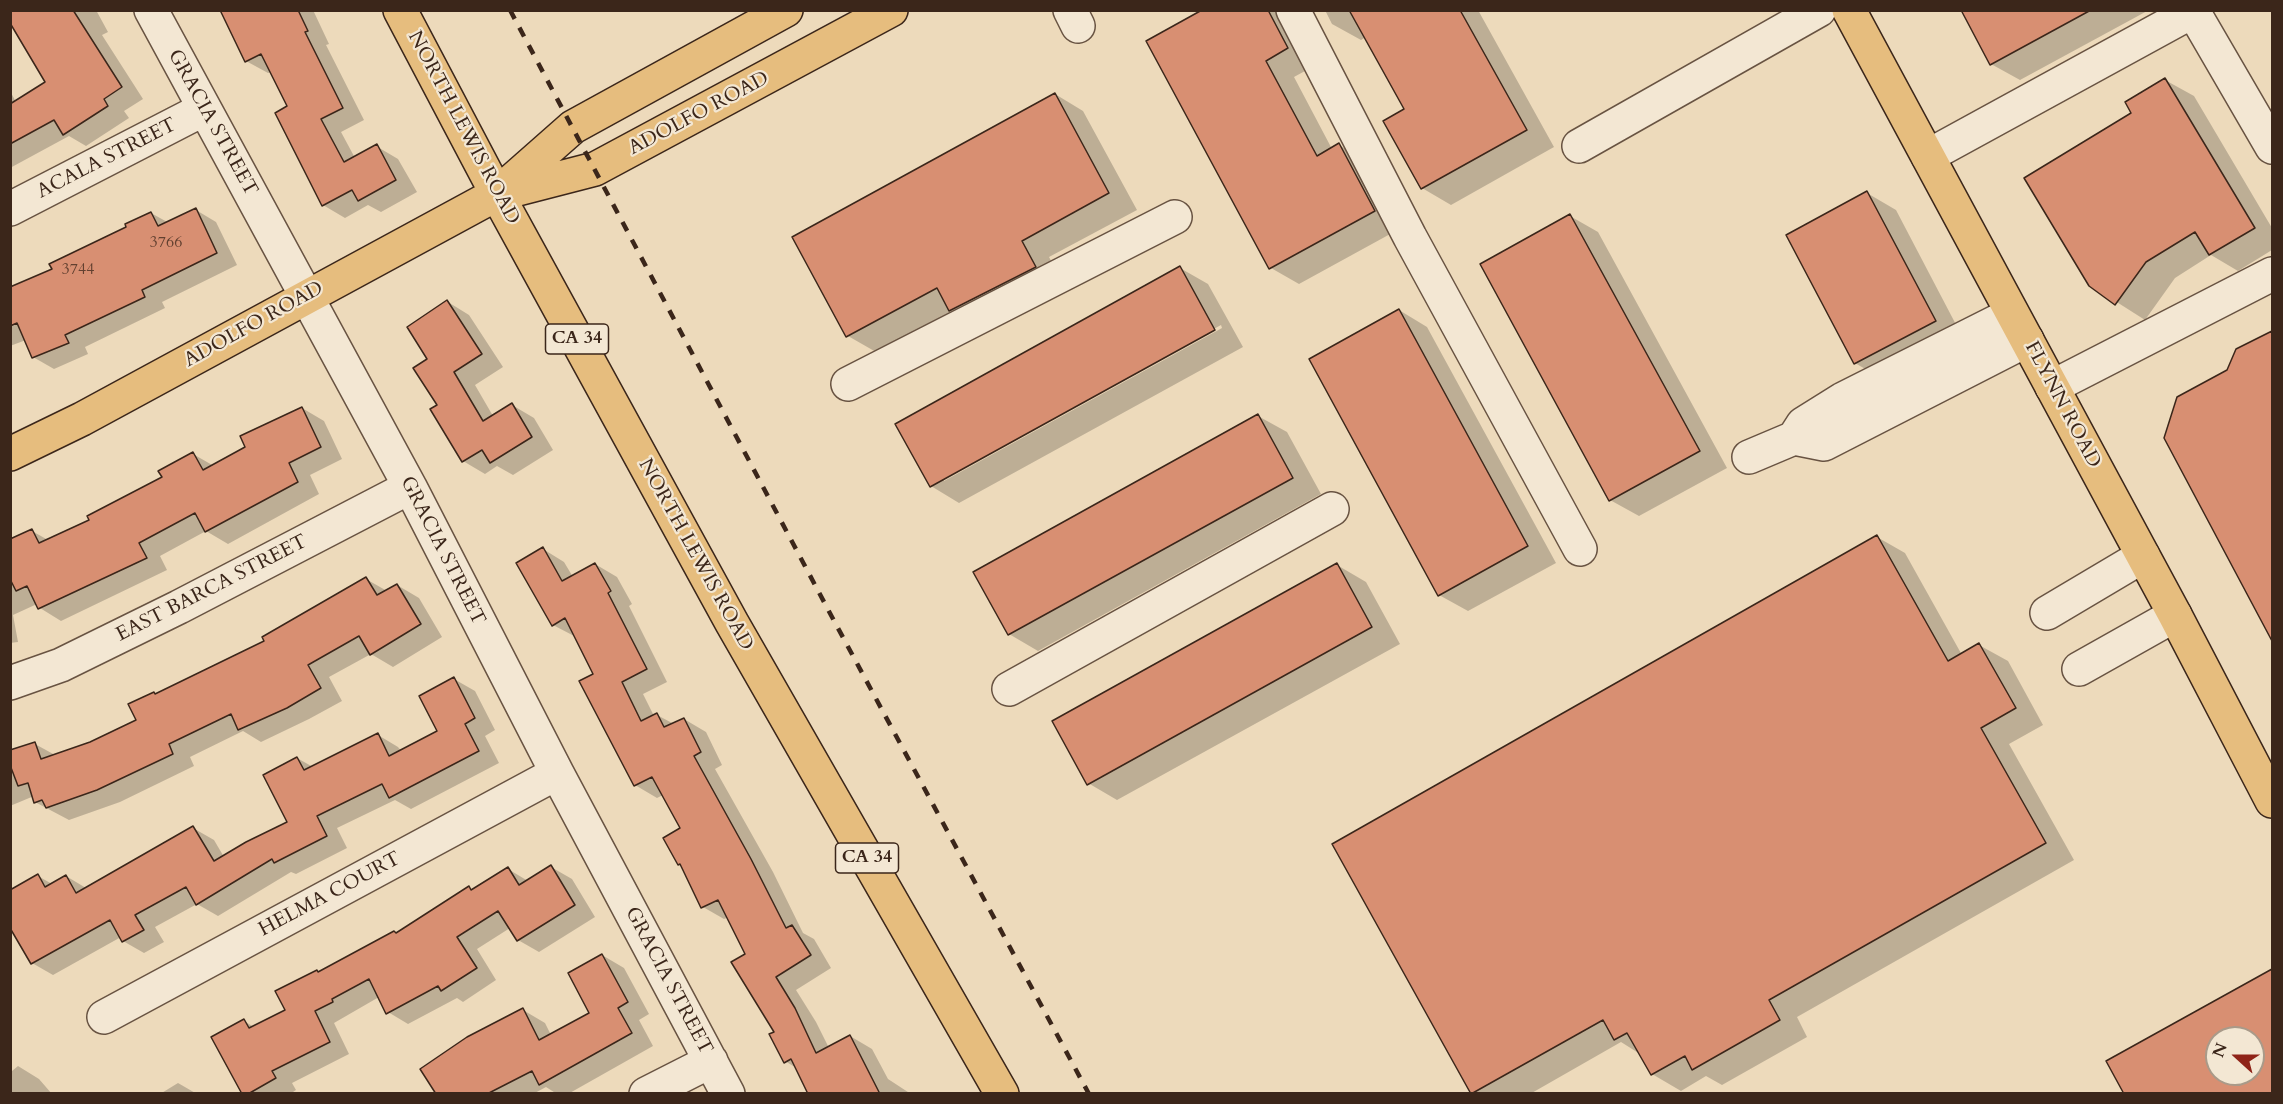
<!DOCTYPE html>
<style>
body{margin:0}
#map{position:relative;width:2283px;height:1104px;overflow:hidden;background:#eddabb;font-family:Cardo,serif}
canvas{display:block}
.frame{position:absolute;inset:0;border:12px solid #3b261a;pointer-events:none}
.north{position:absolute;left:2205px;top:1026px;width:60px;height:60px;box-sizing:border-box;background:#f3e7d3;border:2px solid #a99a89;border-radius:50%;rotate:291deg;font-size:16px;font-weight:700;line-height:24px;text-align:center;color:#3b261a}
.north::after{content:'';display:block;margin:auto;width:21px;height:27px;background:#8f2418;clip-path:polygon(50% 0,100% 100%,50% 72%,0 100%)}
</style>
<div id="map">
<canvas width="2283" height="1104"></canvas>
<div class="frame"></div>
<div class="north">N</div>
</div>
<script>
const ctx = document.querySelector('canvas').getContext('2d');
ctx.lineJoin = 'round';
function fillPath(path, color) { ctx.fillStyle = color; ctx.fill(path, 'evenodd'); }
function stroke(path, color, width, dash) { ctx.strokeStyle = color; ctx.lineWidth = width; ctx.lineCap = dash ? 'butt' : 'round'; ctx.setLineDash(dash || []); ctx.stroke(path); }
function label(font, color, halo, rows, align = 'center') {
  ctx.font = font + ' Cardo,serif'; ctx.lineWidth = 4.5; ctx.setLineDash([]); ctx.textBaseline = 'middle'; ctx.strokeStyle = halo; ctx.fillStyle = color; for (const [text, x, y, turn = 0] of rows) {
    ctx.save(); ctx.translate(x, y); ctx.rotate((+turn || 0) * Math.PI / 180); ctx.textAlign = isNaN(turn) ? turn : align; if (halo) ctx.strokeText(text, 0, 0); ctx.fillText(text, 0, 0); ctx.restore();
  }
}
const shadow = new Path2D(`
 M10,10H96L108,32L102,35L143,99L124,111L129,118L86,146L69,136L10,168V91L16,102L47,82Z
 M222,10H313L329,44L326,45L364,120L341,132L355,158L376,146L398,159L417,192L381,212L368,205L345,218L323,205L289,107L271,72L268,73L246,61Z
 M1205,10H1286L1316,65L1294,77L1332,149L1339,145L1368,162L1403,227L1299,284L1271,268Z
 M1325,10H1478L1554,147L1451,205L1422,188L1406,110L1366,37L1361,40L1332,24Z
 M1962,10H2149L2020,80L1991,64Z
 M2165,80L2194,96L2272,228V250L2238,271L2211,255L2175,278L2145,320L2090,285L2133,113Z
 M1055,94L1083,111L1137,210L1049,257L1063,283L979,327L952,311L876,352L848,336Z
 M1867,193L1896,210L1963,338L1884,380L1855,363Z
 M196,210L216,222L237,265L162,302L165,308L85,347L88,354L54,369L33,357L26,340L10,346V289L54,270L151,213L169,223Z
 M1570,216L1598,232L1727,468L1639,516L1610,500Z
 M1180,268L1208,284L1243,347L959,503L931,486ZM1221,325L1222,328L944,481V478Z
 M448,302L469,315L503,367L475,385L493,416L512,405L534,418L553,450L513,475L497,466L485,474L463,461L439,406L429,359Z
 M1399,310L1427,327L1556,563L1468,611L1439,595Z
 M2272,332V625L2262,619L2228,371L2237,350Z
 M302,408L324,421L342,459L310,475L319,494L228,544L206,531L160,556L167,570L61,621L40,608L37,604L13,615L18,642L10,643V541L32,531L48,540L91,520L164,478L193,454L214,466L247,448Z
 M1258,416L1287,432L1321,494L1038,651L1009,634Z
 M1877,537L1905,553L1962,655L1979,645L2008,661L2043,725L2009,744L2074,860L1797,1017L1807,1037L1722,1085L1706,1076L1681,1091L1652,1074L1640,1054L1621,1042L1530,1094L1473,1093Z
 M543,549L564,562L573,577L595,564L617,577L632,604L629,606L667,682L643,694L654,716L657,715L674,724L684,719L706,732L722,765L715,769L773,872L803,933L814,939L831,968L796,990L816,1022L829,1048L850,1036L872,1049L888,1079L911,1094H810L798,1069L785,1061L747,954L729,917L724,919L703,907L683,866L679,864L682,829L663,795L657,798L635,785L595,674L576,637L553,625Z
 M1337,565L1366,582L1400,644L1117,800L1088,783Z
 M366,579L387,591L397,585L419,598L442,637L393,667L371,654L329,677L342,701L309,719L261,742L243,731L190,757L194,766L120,802L69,820L35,802L34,796L10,806V752L35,744L55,755L90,743L138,720L154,693L156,695L266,642Z
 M454,679L475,691L495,730L485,736L499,763L411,809L395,800L337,828L347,848L296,874L291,872L218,916L197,904L155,927L164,942L144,953L123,941L121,937L53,975L32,963L38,876L52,884L66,876L86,888L193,828L214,840L224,857L289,823L297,758L313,767L378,735L398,747L401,751L439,731Z
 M551,867L572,879L595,917L539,952L518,940L510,928L477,949L496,980L463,1002L457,998L408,1024L388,1012L379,997L334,1023L349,1054L292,1083L296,1090L290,1094H243L244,1021L254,1027L287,1010L319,973L397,934L469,888L473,890L508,869L528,881Z
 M602,955L624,968L649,1014L639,1020L653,1046L568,1094H557L546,1087L533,1094H438L523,1010L545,1023L551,1035L591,1013Z
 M2271,972L2272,973V1094H2125ZM2217,1038H2253V1074H2217Z
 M18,1066L39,1079L52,1094H10V1068L12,1071Z
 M178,1083L197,1094H160Z`);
const building = new Path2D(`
 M10,10H73L122,87L104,99L108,106L63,135L54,120L10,144V104L45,82L10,23Z
 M220,10H298L308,31L305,32L343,108L321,119L344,162L377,144L396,180L358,201L352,190L322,206L275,113L287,106L261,54L245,62Z
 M1202,10H1268L1288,48L1266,61L1317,156L1339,143L1375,211L1269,269L1146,41Z
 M1349,10H1460L1527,130L1421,189L1383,121L1404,109Z
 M1961,10H2091L1990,65Z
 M2165,78L2255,228L2209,255L2195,232L2146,262L2115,305L2089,286L2024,178L2131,113L2125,102Z
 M1055,93L1109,193L1022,241L1036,267L949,311L937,288L846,337L792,237Z
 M1867,191L1936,321L1854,364L1786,235Z
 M196,208L217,253L142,290L145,297L65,335L69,343L32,358L17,323L10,326V287L52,269L49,264L126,227L125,224L151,212L158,226Z
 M1570,214L1700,451L1609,501L1480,264Z
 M1180,266L1215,330L930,487L895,424Z
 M447,300L482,354L454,372L483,421L512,403L532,437L490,463L482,450L462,462L430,409L437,405L413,368L427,359L407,327Z
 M1399,309L1528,546L1438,596L1309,359Z
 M2272,331V641L2164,438L2177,397L2227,370L2236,349Z
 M302,407L321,447L289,463L298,482L205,532L195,513L139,543L147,558L38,609L27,586L16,591L10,579V539L32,529L39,543L89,520L87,516L162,477L158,471L193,452L203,470L245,447L240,436Z
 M1258,414L1293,478L1008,635L973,572Z
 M1877,535L1948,661L1979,643L2016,708L1981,728L2046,843L1769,1000L1780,1020L1692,1070L1685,1056L1651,1075L1627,1033L1614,1040L1603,1020L1471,1094L1332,844Z
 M543,547L562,581L595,563L611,591L608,593L647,669L622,682L641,721L657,713L664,727L684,718L701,752L694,756L751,859L786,928L792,925L811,955L776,977L795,1008L816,1053L850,1035L880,1094H808L791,1059L784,1063L769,1034L774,1032L731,962L745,954L718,900L701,908L680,864L678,865L663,838L680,828L652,777L634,786L579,681L593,674L565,618L552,626L516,563Z
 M1337,563L1372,627L1087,785L1052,721Z
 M366,577L377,595L397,584L421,624L370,655L359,636L308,665L321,688L287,708L238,730L231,714L169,744L173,754L97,790L46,808L42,800L34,803L28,783L18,786L10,765V750L35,742L41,759L90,742L136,720L128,704L154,692L155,694L264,641L262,637Z
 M454,677L475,718L465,724L479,751L389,798L382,784L317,816L327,836L274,863L272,859L196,905L186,887L135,915L144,930L122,942L110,920L31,964L10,928V890L38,874L45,887L66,875L76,893L193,826L214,861L246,842L287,822L263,775L297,757L304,770L378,733L389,756L437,731L419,696Z
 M551,865L575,905L517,941L498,911L457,937L477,968L441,991L438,986L386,1014L369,979L332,999L333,1002L315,1011L330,1042L272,1071L276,1078L248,1094H242L211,1037L244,1019L249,1028L285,1010L275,991L317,970L318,972L394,931L396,933L469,886L471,890L508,867L519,885Z
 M602,954L628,1002L618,1008L632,1033L539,1085L532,1071L487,1094H436L420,1069L467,1037L523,1008L539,1040L589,1013L568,973Z
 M2272,969V1094H2124L2106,1061ZM2217,1038H2253V1074H2217Z`);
const minor = new Path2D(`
 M151,10L410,487L557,773L728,1094
 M1070,10L1078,26
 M1293,10L1410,237L1580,549
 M2193,11L2272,147
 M1579,146L1819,10
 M1928,156L2195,10
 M10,209L204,109
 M848,384L1175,217
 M2052,387L2272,274
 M1794,438L1803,424L1843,399L2012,314
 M1749,457L1794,438L1824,444L2027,340
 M2047,613L2143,556
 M2079,669L2175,615
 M10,683L61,665L179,607L410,487
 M1009,689L1332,509
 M104,1017L557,773
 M646,1094L711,1061`);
const major = new Path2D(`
 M400,10L497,194L732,623L1002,1094
 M1849,10L2175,615L2272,801
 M502,193L595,169L891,10
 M10,454L82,419L497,194L573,127L786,10`);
const rail = new Path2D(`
 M510,10L832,617L1089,1094`);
const numberNames = [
 ["3766",166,243],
 ["3744",78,270]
];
const shields = [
 [577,339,63],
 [867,858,63]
];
const shieldNames = [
 ["CA 34",577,339],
 ["CA 34",867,858]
];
const streetNames = [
 ["ADOLFO ROAD",699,114,-28],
 ["GRACIA STREET",212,123,61],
 ["NORTH LEWIS ROAD",463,128,62],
 ["ACALA STREET",107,159,-27],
 ["ADOLFO ROAD",254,325,-29],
 ["FLYNN ROAD",2062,405,62],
 ["GRACIA STREET",442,551,63],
 ["NORTH LEWIS ROAD",695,555,61],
 ["EAST BARCA STREET",212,589,-27],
 ["HELMA COURT",330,895,-28],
 ["GRACIA STREET",668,981,62]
];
fillPath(shadow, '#0003');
fillPath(building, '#d88f72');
stroke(building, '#3b261a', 1.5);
stroke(minor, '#685342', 36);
stroke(major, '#3b261a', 36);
stroke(minor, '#f3e7d3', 33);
stroke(major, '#e6bd7e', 33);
stroke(rail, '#3b261a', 4.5, [10, 10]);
label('16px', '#624030', null, numberNames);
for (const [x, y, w] of shields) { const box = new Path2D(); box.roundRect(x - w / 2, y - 15, w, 30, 4.5); ctx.fillStyle = '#f3e7d3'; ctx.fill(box); stroke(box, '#3b261a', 1.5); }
label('bold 18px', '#3b261a', null, shieldNames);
label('20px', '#3b261a', '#f3e7d3', streetNames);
</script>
